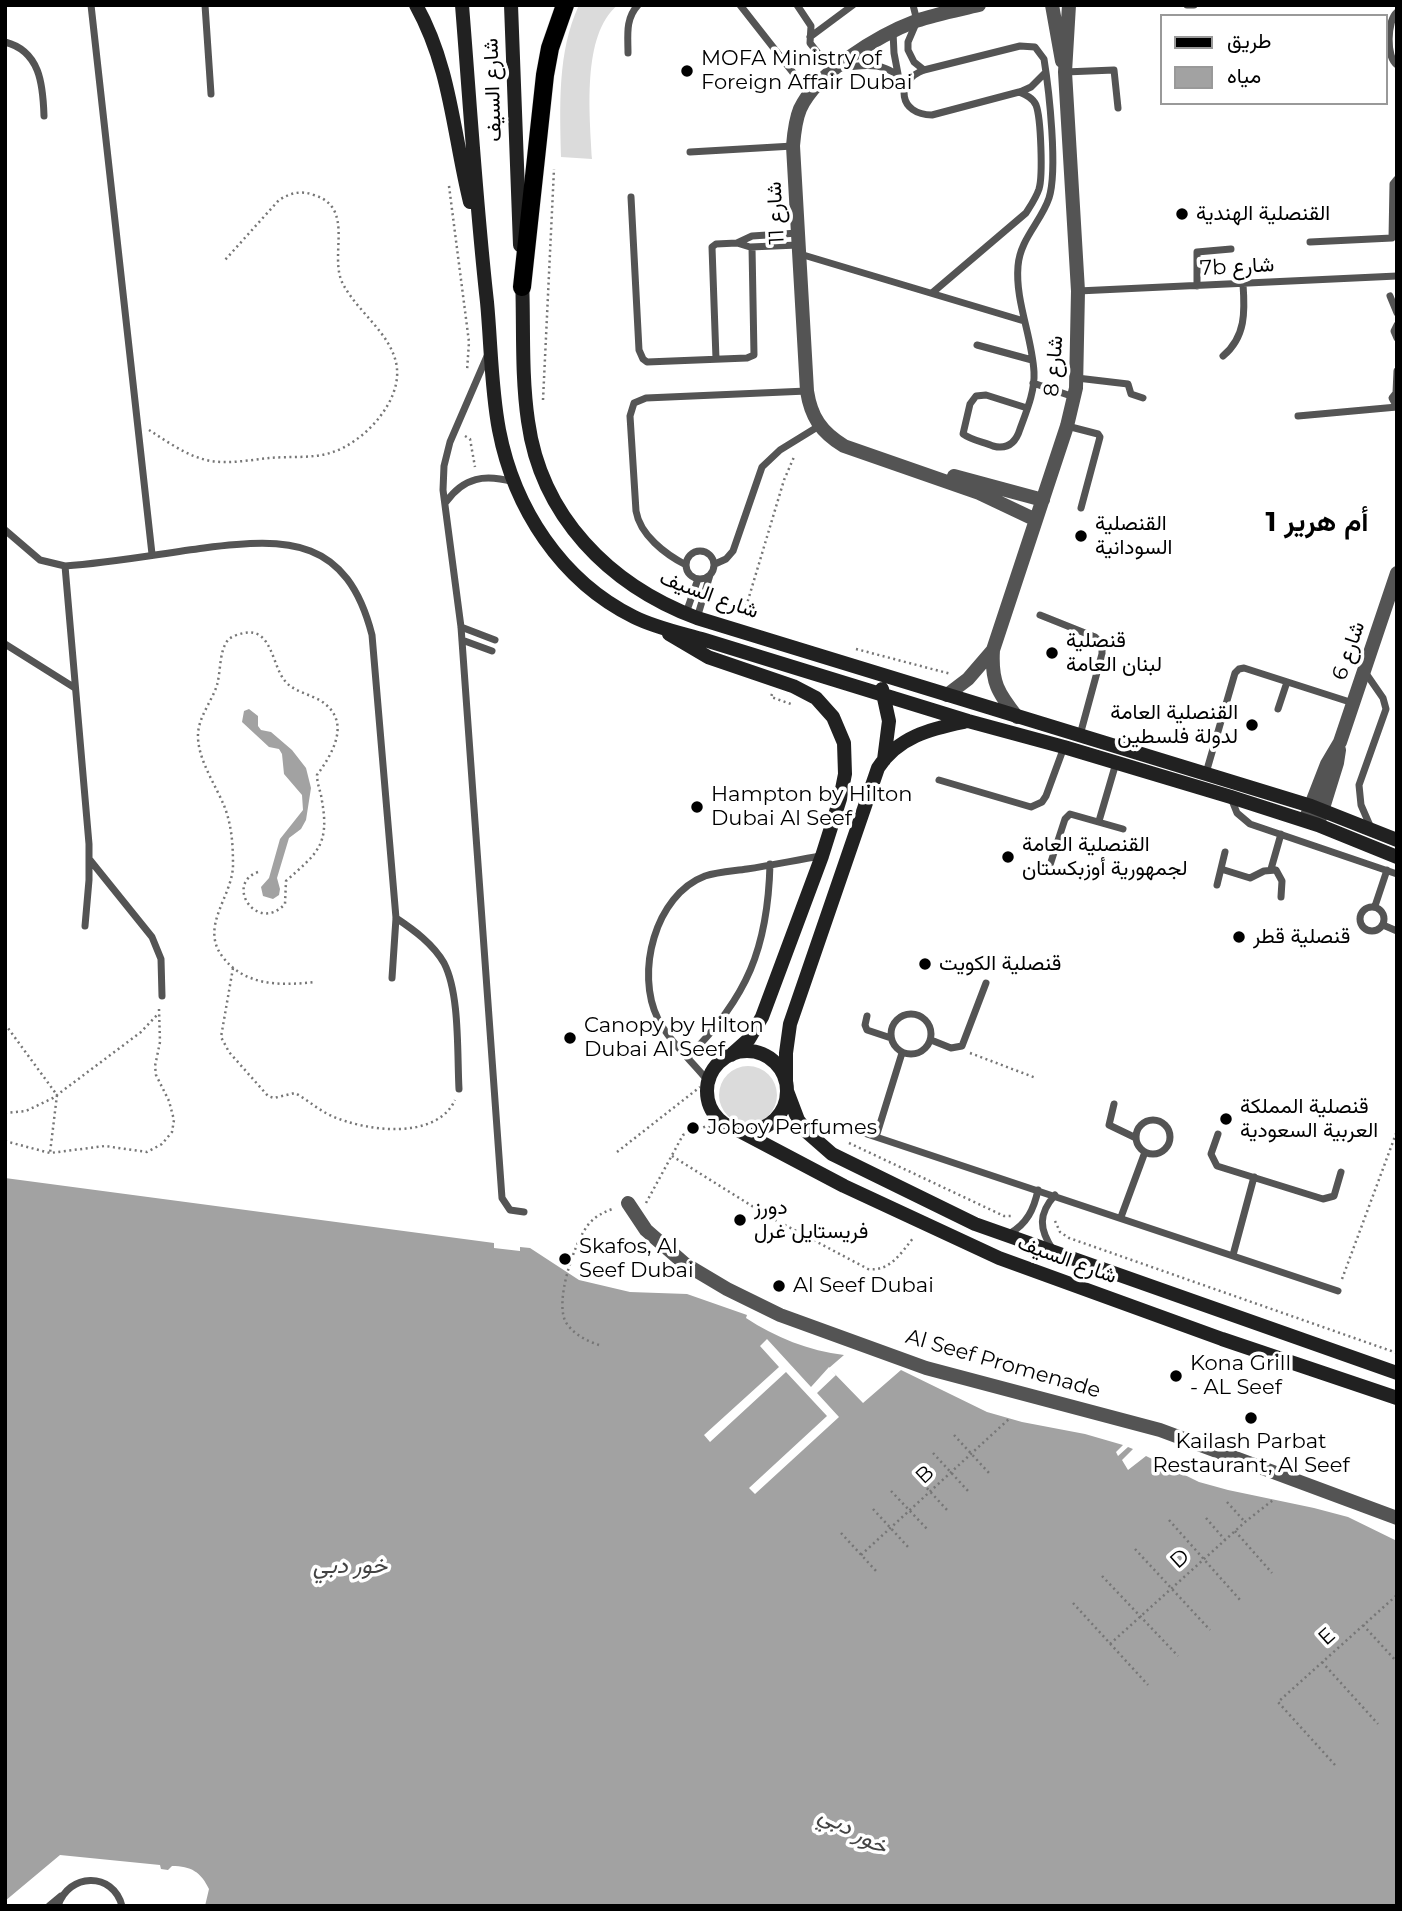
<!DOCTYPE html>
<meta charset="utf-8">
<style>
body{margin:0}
#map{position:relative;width:1402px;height:1911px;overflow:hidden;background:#fff;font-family:Montserrat,Vazirmatn,sans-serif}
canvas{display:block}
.frame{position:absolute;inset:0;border:7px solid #000;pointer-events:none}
.legend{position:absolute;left:1160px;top:14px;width:228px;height:91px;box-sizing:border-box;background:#fff;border:2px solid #999;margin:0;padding:9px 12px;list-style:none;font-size:21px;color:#000}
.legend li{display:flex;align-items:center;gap:14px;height:35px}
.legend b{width:35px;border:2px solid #999}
</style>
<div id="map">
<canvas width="1402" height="1911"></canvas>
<div class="frame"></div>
<ul class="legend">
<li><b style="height:9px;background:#000"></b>طريق</li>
<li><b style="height:19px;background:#a2a2a2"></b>مياه</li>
</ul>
</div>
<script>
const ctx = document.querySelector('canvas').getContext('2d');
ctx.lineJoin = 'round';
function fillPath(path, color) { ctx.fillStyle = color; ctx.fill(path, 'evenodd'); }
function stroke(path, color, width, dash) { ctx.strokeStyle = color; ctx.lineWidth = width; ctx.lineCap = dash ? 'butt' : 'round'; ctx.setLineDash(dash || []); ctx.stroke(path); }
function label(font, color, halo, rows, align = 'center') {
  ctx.font = font + ' Montserrat,Vazirmatn,sans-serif'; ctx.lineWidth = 7; ctx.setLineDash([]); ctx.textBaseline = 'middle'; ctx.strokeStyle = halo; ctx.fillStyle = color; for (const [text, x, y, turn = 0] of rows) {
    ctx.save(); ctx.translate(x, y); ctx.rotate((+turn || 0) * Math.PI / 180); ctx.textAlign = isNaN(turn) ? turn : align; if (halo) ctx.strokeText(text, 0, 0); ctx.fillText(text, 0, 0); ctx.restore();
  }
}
const green = new Path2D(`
 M579,5H618C581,34 590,117 592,159L561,157C560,107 557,52 579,5Z
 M719 1095a29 29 0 1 1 58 0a29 29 0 1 1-58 0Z`);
const water = new Path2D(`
 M249,709L258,716V726L261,730L271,732L292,750L306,768L311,788L306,820L301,829L289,838L277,878L280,889L279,895L273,899L263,896L261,887L269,878L280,839L303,810L302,795L284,774L282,754L279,749L269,747L242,722L244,711Z
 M5,1178L494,1243V1248L520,1251V1247L530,1248L579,1280L630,1292L687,1294L747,1315L746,1318C775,1337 809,1351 844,1355L829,1368L863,1403L901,1370L987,1412L1022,1422L1085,1434L1123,1445L1116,1452L1118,1456L1128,1447L1133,1449L1122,1460L1128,1470L1146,1456L1199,1482L1228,1490L1314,1508L1348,1517L1397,1541V1906H205L209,1889C201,1872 191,1866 172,1866L168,1870L161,1869L160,1865L60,1855L5,1901Z`);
const pier = new Path2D(`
 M767,1339L811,1387L829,1367L836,1375L817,1393L839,1417L755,1494L749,1488L827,1416L786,1372L710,1442L704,1435L779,1367L760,1346Z`);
const path = new Path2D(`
 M449,186L469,342L467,371
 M543,400L554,169
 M149,430C168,442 188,457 211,461C230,464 250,460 269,458C289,456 314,459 333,452C360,443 390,413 396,384C405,342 360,317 343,284C328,256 356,208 314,195C301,190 290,193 279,200L225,260
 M465,436L470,439L475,467
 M743,617L784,480L794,457
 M856,649L951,674
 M772,694L771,697L791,704
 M258,872C224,884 257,934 285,904L286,881C316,854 330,846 322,801C321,792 317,784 317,775C333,753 352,721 321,701C310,694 294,692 285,681C272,666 272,627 244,633C239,634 233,636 229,639C219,649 221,671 217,685C212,701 199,716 198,734C197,759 216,785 225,808C232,827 233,846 233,866C232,897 200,926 222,956C244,986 280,986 314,982
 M233,968L221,1037L229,1052L268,1096L274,1098L295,1093C308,1100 318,1110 332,1116C365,1131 436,1141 455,1100
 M5,1024L57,1095L50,1153
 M970,1053L1036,1078
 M5,1113L26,1111L53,1098L141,1032L158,1014
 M5,1141L50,1153L105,1146L147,1152L162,1144L172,1132L174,1120L169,1101L156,1075L155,1066L160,1042L159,1009
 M849,1143L1004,1216H1011
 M617,1152L700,1087
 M672,1156L768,1216L868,1269C890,1272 901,1253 914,1237
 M646,1203L683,1135L707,1126L721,1134
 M1055,1221L1060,1232L1069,1238L1397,1353
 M1342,1279L1397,1131
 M599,1345C587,1341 575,1335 567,1324C553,1305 574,1243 588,1225C595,1216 604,1212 615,1208
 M954,1435L989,1473
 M933,1453L969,1492
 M912,1472L948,1511
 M891,1491L927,1529
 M1227,1502L1245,1522
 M873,1509L909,1548
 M1206,1518L1225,1540
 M1169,1520L1241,1601
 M1235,1531L1272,1573
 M841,1533L877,1572
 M1135,1549L1210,1630
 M861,1555L1010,1418
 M1102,1576L1178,1656
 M1073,1603L1148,1685
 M1363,1625L1397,1662
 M1110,1644L1245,1522L1273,1500
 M1322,1662L1378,1724
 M1335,1765L1278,1702L1397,1595`);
const lane = new Path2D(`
 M91,5L152,554
 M205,5L211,94
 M740,5L809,93
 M797,5L811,26L810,43L832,71
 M913,5L917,21L908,42V50L914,62L924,70
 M1187,5H1194
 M1397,12C1387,21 1386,57 1397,65
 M893,32L894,53L898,74
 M810,37L853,5
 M5,42C40,51 43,84 44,116
 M628,53C628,36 625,19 638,5
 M840,68C865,64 892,61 905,86
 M1065,72L1114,70L1118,108
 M1020,92L1031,87L1045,73
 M690,152L793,146
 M631,197L639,350L643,359L647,362L747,358L754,355L752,247
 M1310,242L1392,238L1393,184L1397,179
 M737,243L750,247L798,245
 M800,254L1024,321
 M1197,286V252L1231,249
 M1078,291L1397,276
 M932,293L1026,213C1031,205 1036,198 1039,189C1043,176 1041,118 1036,105C1033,98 1026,95 1019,92L932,115C899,115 894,81 924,70L1020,46L1035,47L1044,59C1049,90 1058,170 1049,198C1041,222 1020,239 1018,266C1015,301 1032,336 1034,372C1035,391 1027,410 1020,429C1016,442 1008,450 993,446C983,442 971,440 963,434L970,404L976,396L986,395L1027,408
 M1390,296L1397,313
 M1397,325L1394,331L1397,338
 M977,345L1032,360
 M488,354L450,442L444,466L443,490L461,627L502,1198L510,1210L524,1212
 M1223,356C1246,337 1245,311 1243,284
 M716,359L712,247L716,244L737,243L752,236L798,233
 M1077,378L1128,384L1131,394L1143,398
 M1033,383L1074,397
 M1298,416L1397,407L1392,398L1396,393L1397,371
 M1067,426L1098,434L1100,437L1081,508
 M446,502C464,477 485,474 513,482
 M5,530L40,560L65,566C111,563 158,554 204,548C289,537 347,538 372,635L396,918L392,978
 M686 565a14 14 0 1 1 28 0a14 14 0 1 1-28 0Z
 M715,564L726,559L733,551L762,467L780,450L819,426
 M686,565C665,554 640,535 636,511L630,416L634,403L646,398L807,391
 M65,566L89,844V880L85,926
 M686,613L698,579
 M1040,615L1095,637L1102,644V654L1080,735
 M697,618L710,575
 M461,627L495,640
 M462,640L492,651
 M5,644L75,688
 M1365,672L1383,698L1386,709L1359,785L1361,805L1371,828
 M1278,709L1287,682
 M1206,773L1235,673L1239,669L1244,668L1353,703
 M939,780L1031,807L1042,802L1046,796L1064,747
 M1231,798L1237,813L1250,824L1397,874
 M1099,821L1116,763
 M90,860L152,937L161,959L162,996
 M1050,865L1065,819L1070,814L1123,829
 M1221,869L1250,878L1264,871L1276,870L1282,881L1281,897
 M1271,869L1281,834
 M1217,885L1225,852
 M1375,906L1387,870
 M1360 919a12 12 0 1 1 24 0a12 12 0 1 1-24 0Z
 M396,918C414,930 433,944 444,963C460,994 457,1053 459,1089
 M1383,925L1397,931
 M891 1034a20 20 0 1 1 40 0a20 20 0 1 1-40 0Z
 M867,1016L865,1025L867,1030L891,1038
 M931,1040L951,1048L962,1046L986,983
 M688,1057C747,998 768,948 770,864
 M708,1081C692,1061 669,1041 658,1019C635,973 655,895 705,876C718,872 734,871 747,869C772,865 797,860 821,856
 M1114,1104L1109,1125L1136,1138
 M1136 1137a17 17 0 1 1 34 0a17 17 0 1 1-34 0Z
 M864,1133L1338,1291
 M1218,1134L1211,1154L1217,1166L1323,1199L1334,1196L1341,1172
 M876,1137L902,1053
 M1121,1217L1145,1152
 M1009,1234C1027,1224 1034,1209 1038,1190
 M1053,1250C1039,1229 1038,1214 1055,1195
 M1233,1255L1254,1177
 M49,1906L61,1896
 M58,1906C68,1873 113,1871 122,1906`);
const street = new Path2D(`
 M979,5C958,10 936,14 916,21C879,35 817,72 800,109C795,121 794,134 793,146L807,391C811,417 821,432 844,446L979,493L1036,520
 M1052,5L1062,61
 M954,476L1043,500
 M947,695L968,679L993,650
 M1017,717C998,693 991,682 993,650L1067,426L1076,388L1078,291L1065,72L1069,5
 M1306,818L1327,764L1340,742L1397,573
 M1319,821L1337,763L1339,750
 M628,1203L646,1230L685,1264L727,1289L780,1315L926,1368L1160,1430L1397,1518`);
const secondary = new Path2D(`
 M416,5C451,68 453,133 470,202
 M462,5C470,104 476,204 487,302C491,344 491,388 499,430C514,508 561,581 634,617C656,628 681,633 705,640L968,721L1064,747L1231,797L1318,825L1397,857
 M511,5L520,245
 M522,276C524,324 521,373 528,421C541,516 609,585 697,618L1311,806L1397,840
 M669,634L708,657L793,686L816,698L833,717L844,743L845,774L840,799L822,856L762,1017L749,1039L731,1055
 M882,689L889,721L884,760
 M707 1091a40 40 0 1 1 80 0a40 40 0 1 1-80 0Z
 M786,1081V1053L790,1024L878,768C898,737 930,729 964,722
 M787,1091L798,1120L808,1133L832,1154L975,1224L1397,1373
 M736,1129L844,1186L999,1258L1222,1339L1397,1398`);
const primary = new Path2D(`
 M522,287L545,75L550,48L565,5`);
const markers = [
 [687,71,7,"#000"],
 [1182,214,7,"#000"],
 [1081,536,7,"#000"],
 [1052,653,7,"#000"],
 [1252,725,7,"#000"],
 [697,807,7,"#000"],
 [1008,857,7,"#000"],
 [1239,937,7,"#000"],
 [925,964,7,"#000"],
 [570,1038,7,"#000"],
 [1226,1119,7,"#000"],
 [693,1128,7,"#000"],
 [740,1220,7,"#000"],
 [565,1259,7,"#000"],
 [779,1286,7,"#000"],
 [1176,1376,7,"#000"],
 [1251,1418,7,"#000"]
];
const poiNames = [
 ["MOFA Ministry of",701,59],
 ["Foreign Affair Dubai",701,83],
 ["القنصلية الهندية",1196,214],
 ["القنصلية",1095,524],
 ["السودانية",1095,548],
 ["قنصلية",1066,641],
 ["لبنان العامة",1066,665],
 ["القنصلية العامة",1238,713,"right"],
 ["لدولة فلسطين",1238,737,"right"],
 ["Hampton by Hilton",711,795],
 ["Dubai Al Seef",711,819],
 ["القنصلية العامة",1022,845],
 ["لجمهورية أوزبكستان",1022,869],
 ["قنصلية قطر",1253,937],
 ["قنصلية الكويت",939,964],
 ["Canopy by Hilton",584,1026],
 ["Dubai Al Seef",584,1050],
 ["قنصلية المملكة",1240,1107],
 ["العربية السعودية",1240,1131],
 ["Joboy Perfumes",707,1128],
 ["دورز",754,1208],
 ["فريستايل غرل",754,1232],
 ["Skafos, Al",579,1247],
 ["Seef Dubai",579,1271],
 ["Al Seef Dubai",793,1286],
 ["Kona Grill",1190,1364],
 ["- AL Seef",1190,1388],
 ["Kailash Parbat",1251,1442,"center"],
 ["Restaurant, Al Seef",1251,1466,"center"]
];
const streetNames = [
 ["شارع السيف",493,90,-92],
 ["شارع 11",776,213,-93],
 ["7b شارع",1237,267,-3],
 ["شارع 8",1054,366,-86],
 ["شارع السيف",709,595,20],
 ["شارع 6",1349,651,-71],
 ["شارع السيف",1067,1260,20],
 ["Al Seef Promenade",1003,1364,16],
 ["B",925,1475,-43],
 ["D",1180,1559,-42],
 ["E",1327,1637,-42]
];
const waterNames = [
 ["خور دبي",350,1566],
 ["خور دبي",853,1831,29]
];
const districtNames = [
 ["أم هرير 1",1317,523]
];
fillPath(green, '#dbdbdb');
fillPath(water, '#a2a2a2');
fillPath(pier, '#fff');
stroke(primary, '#dbdbdb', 19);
stroke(path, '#767676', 2.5, [2, 3.5]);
stroke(lane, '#545454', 7);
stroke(street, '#545454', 14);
stroke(secondary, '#212121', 14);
stroke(primary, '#000', 18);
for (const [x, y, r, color] of markers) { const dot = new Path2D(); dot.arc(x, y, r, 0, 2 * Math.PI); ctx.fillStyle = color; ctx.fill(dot); stroke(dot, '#fff', 2.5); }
label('21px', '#000', '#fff', poiNames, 'left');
label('21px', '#000', '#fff', streetNames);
label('italic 23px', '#434343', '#fff', waterNames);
label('bold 28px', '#000', '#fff', districtNames);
</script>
